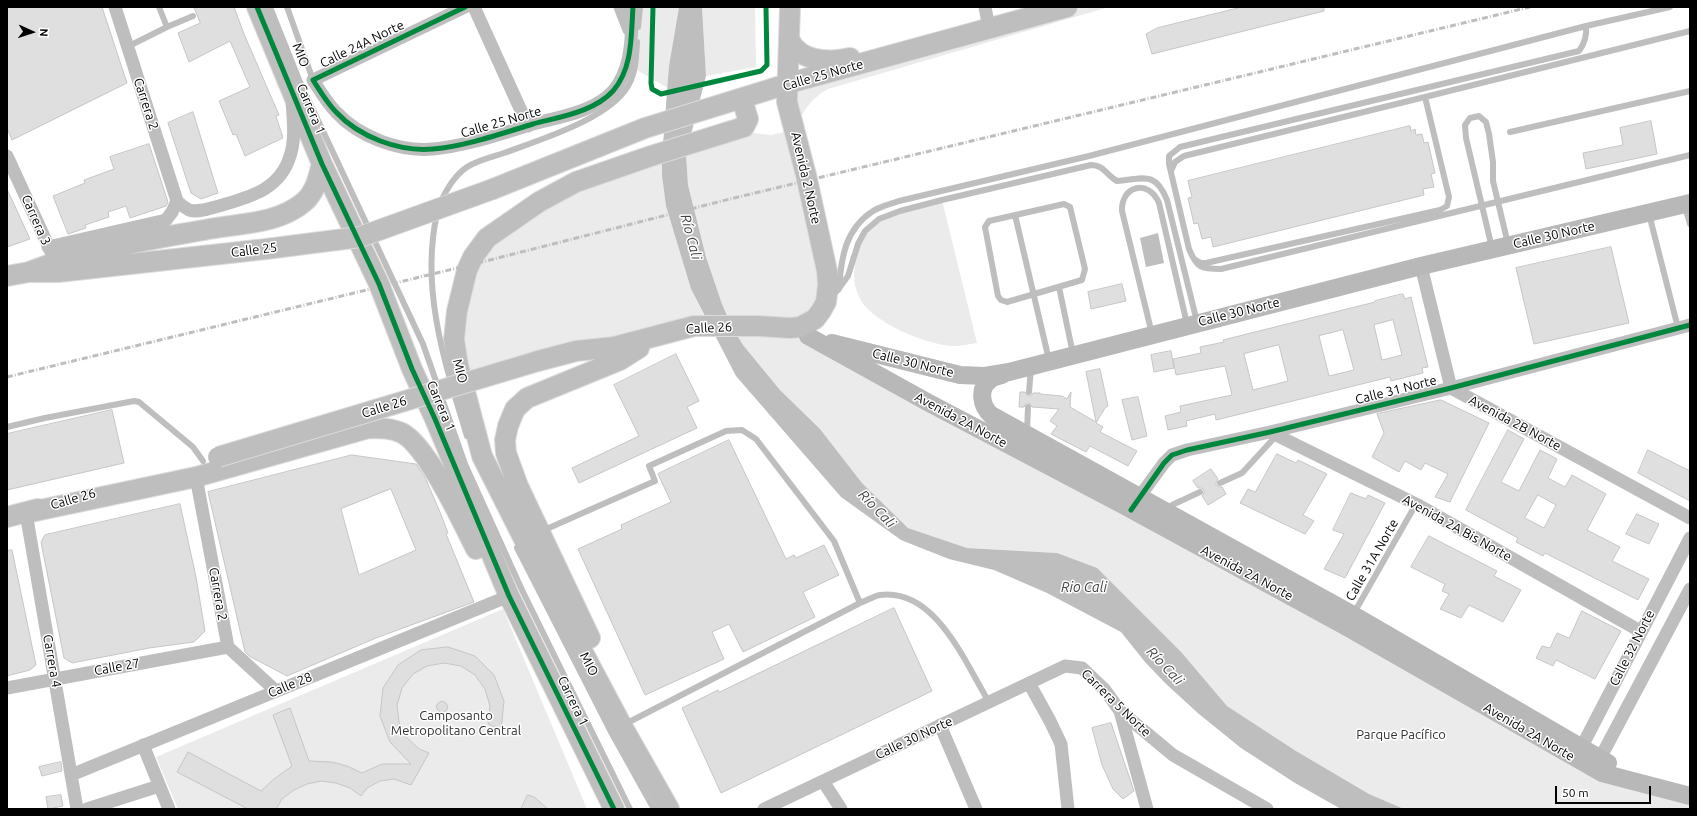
<!DOCTYPE html>
<meta charset="utf-8">
<style>
body{margin:0}
#map{position:relative;width:1697px;height:816px;overflow:hidden;background:#fff;font-family:Ubuntu,sans-serif}
canvas{display:block}
.frame{position:absolute;inset:0;border:8px solid #000;pointer-events:none}
.north{position:absolute;left:12px;top:12px;width:40px;height:40px;-webkit-text-stroke:3px #fff;paint-order:stroke;rotate:93deg;font-size:11px;font-weight:700;line-height:16px;text-align:center;color:#000}
.north::after{content:'';display:block;margin:auto;width:14px;height:18px;background:#000;clip-path:polygon(50% 0,100% 100%,50% 72%,0 100%)}
.scale{position:absolute;left:1555px;top:786px;width:96px;height:18px;box-sizing:border-box;border:2px solid #000;border-top:0;padding-left:5px;font-size:12px;line-height:14px;white-space:nowrap;color:#000;-webkit-text-stroke:3px #fff;paint-order:stroke}
</style>
<div id="map">
<canvas width="1697" height="816"></canvas>
<div class="frame"></div>
<div class="north">N</div>
<div class="scale">50 m</div>
</div>
<script>
const ctx = document.querySelector('canvas').getContext('2d');
ctx.lineJoin = 'round';
function fillPath(path, color) { ctx.fillStyle = color; ctx.fill(path, 'evenodd'); }
function stroke(path, color, width, dash) { ctx.strokeStyle = color; ctx.lineWidth = width; ctx.lineCap = dash ? 'butt' : 'round'; ctx.setLineDash(dash || []); ctx.stroke(path); }
function label(font, color, halo, rows, align = 'center') {
  ctx.font = font + ' Ubuntu,sans-serif'; ctx.lineWidth = 3; ctx.setLineDash([]); ctx.textBaseline = 'middle'; ctx.strokeStyle = halo; ctx.fillStyle = color; for (const [text, x, y, turn = 0] of rows) {
    ctx.save(); ctx.translate(x, y); ctx.rotate((+turn || 0) * Math.PI / 180); ctx.textAlign = isNaN(turn) ? turn : align; if (halo) ctx.strokeText(text, 0, 0); ctx.fillText(text, 0, 0); ctx.restore();
  }
}
const green = new Path2D(`
 M640,7H679L669,66L668,88L635,69Z
 M702,7H755L756,67L706,76Z
 M1067,7H1109L828,89C808,101 805,109 795,130L828,285L800,327L1575,758L1690,796V809H1404L1369,794L1296,751L1227,706L1182,653L1057,553L967,548L908,528L862,483L820,429L780,390L743,345L732,327L722,304L706,257L688,185L686,154L744,132L771,135L794,130L787,85Z
 M662,157V176L666,206L691,289L709,325L464,382L462,292L467,270L539,202Z
 M942,200L977,343C969,344 961,346 953,346C927,345 873,323 860,299C852,283 853,269 858,252C863,238 865,229 878,220C883,217 890,216 896,214C911,210 927,205 942,200Z
 M503,609L587,809H178L156,757Z`);
const water = new Path2D(`
 M679,7H702L706,76L686,154L688,185L706,257L722,304L732,327L743,345L780,390L820,429L862,483L908,528L967,548L1057,553L1097,568L1182,653L1227,706L1296,751L1369,794L1404,809H1341L1295,783L1241,748L1199,714L1166,684L1145,662L1121,632L1047,593L994,570L949,559L901,540L841,497L736,376L691,289L666,206L662,176V157L669,66Z
 M1158,233L1164,263L1146,267L1140,238Z`);
const building = new Path2D(`
 M7,7H102L127,83L12,140L7,128Z
 M194,7H234L244,34L279,115L276,116L283,138L245,156L236,134L233,135L219,101L250,87L230,41L189,62L178,33L200,23Z
 M1242,7H1324V11L1152,54L1146,34L1157,28Z
 M193,112L218,193L201,199L191,193L168,123Z
 M1651,121L1657,154L1586,169L1583,153L1623,145L1620,128Z
 M1410,126L1411,131L1415,129L1416,135L1422,134L1424,143L1428,142L1435,173L1431,174L1434,187L1423,189L1424,195L1213,247L1211,237L1202,239L1198,223L1194,224L1188,198L1192,197L1188,181Z
 M149,144L168,202L166,206L130,218L126,206L108,212L109,217L85,225L86,228L68,234L53,196L85,183L84,180L114,169L110,157Z
 M7,189L30,239L7,247Z
 M1611,247L1629,323L1534,344L1516,268Z
 M1122,284L1126,301L1091,309L1088,292Z
 M1403,294L1405,299L1411,297L1428,367L1422,368L1423,373L1391,381L1390,377L1216,420L1215,414L1186,421L1187,426L1168,430L1165,416L1181,412L1180,406L1232,395L1225,366L1176,375L1173,359L1201,353L1200,347L1224,342L1223,340L1375,302V301ZM1393,320L1402,355L1382,360L1374,325ZM1343,330L1354,370L1329,376L1319,336ZM1279,345L1288,381L1253,390L1244,354Z
 M1171,351L1174,368L1154,372L1151,355Z
 M676,354L699,401L687,407L697,428L579,483L572,468L639,436L614,385Z
 M1100,369L1108,406L1105,408L1096,423L1103,427L1100,432L1137,451L1128,466L1090,446L1086,452L1051,434L1057,426L1050,421L1059,409L1032,407L1029,403H1026L1024,407H1019L1020,392H1025L1028,396H1031L1033,393H1040V394L1062,396L1067,399L1071,392L1070,407L1096,422L1086,372Z
 M1138,397L1147,436L1132,440L1122,400Z
 M1441,400L1489,423L1450,502L1435,497L1448,474L1425,463L1421,470L1405,461L1399,472L1372,457L1384,433L1377,414Z
 M112,410L124,463L7,490V434Z
 M1508,430L1524,439L1501,482L1519,491L1540,450L1557,459L1548,478L1565,487L1572,475L1606,494L1587,530L1620,547L1612,561L1649,579L1638,600L1545,553L1543,556L1516,542L1518,538L1466,510ZM1538,495L1556,505L1544,528L1525,518Z
 M729,440L786,559L794,555L796,558L824,545L839,575L803,592L815,617L743,652L729,624L712,632L724,659L645,695L578,549L622,529L621,525L671,502L658,474Z
 M1648,450L1690,471V501L1638,473Z
 M1277,454L1296,463L1298,460L1327,474L1303,515L1314,521L1305,534L1240,503L1248,489L1255,492Z
 M352,455L416,464L424,475L440,512L448,533L446,534L474,602L376,638L287,676L249,656L245,652L208,492ZM391,489L416,550L359,575L341,509Z
 M1211,469L1218,479L1216,482V485L1219,487H1222L1226,494L1208,505L1202,496L1204,493V490L1201,488H1198L1193,481Z
 M1351,493L1366,499L1368,495L1385,503L1345,578L1324,569L1344,534L1333,530Z
 M180,504L196,577L205,631L194,642L149,648L72,663L64,658L41,542L45,535Z
 M1637,514L1659,524L1649,544L1626,534Z
 M1429,536L1497,571L1494,576L1521,590L1503,622L1469,605L1461,618L1440,609L1449,594L1442,591L1445,584L1411,567Z
 M12,550L36,665L30,670L7,676V551Z
 M894,608L932,691L721,793L682,708L718,690L719,692Z
 M1582,611L1621,631L1595,679L1556,660L1553,666L1536,658L1542,646L1550,648L1557,633L1569,638Z
 M448,647L475,656L494,675L504,701L501,730L488,724L490,706L485,689L475,675L461,666L444,663L427,666L413,674L402,688L397,705L399,722L406,737L419,749L429,753L411,785L394,779L380,781L367,788L361,796L350,788L336,783L321,781L307,784L294,790L282,799L276,809H248L177,772L188,752L261,791L274,779L292,766L273,715L290,708L309,761L332,762L347,766L362,773L382,764H411L390,742L380,716L383,688L398,665L421,650Z
 M436.5 707a5.5 5.5 0 1 1 11 0a5.5 5.5 0 1 1-11 0Z
 M1111,723L1134,791L1123,799L1113,789L1107,776L1102,765L1092,728Z
 M61,762L62,771L42,776L39,767Z
 M61,795L63,806L48,809L46,797Z
 M528,795L534,797L548,809H521Z`);
const lane = new Path2D(`
 M159,7L167,27
 M270,7L300,82L423,344L465,464L522,590L630,809
 M287,7L313,80
 M1586,26C1587,36 1585,43 1579,51L1180,147L1169,156V164L1189,249C1197,268 1201,269 1221,269L1690,155
 M638,27L640,7
 M127,47L167,27L193,16
 M1425,97L1690,31
 M1510,132L1690,91
 M1171,171L1175,162L1184,156L1425,97L1449,197L1447,206L1440,210L1206,263H1201L1194,259
 M440,203C447,189 454,176 467,167C478,160 492,157 504,153C539,140 609,119 628,86C636,73 636,57 637,42
 M1064,204L1070,207L1085,269L1082,280L1007,302L1001,300L998,296L985,227L989,221Z
 M1685,207L1690,224
 M437,214C420,288 445,365 467,436
 M1649,214L1678,328
 M1015,215L1049,360
 M1492,248L1466,138L1465,125L1470,118L1479,116L1486,122L1489,134L1493,162V181L1508,244
 M840,287L848,276L858,244L865,231L879,219L900,211L942,200L1091,165C1104,165 1106,175 1117,181C1142,179 1155,170 1167,200L1197,322
 M1059,287L1073,354
 M833,295L839,289C841,258 845,229 873,211C881,206 891,204 899,201L1089,156L1586,26L1670,7
 M1152,334L1122,211C1121,185 1149,179 1159,203L1187,324
 M1029,392L1031,368
 M7,427L45,418L134,401L139,402L193,447L203,461
 M1027,432L1028,407
 M1220,483L1242,473L1276,436
 M1168,511L1172,505L1200,492
 M542,531L655,481L649,466L726,431L742,430L756,439L834,541L860,603
 M517,548L611,732L654,809
 M1354,613L1416,504
 M631,721L860,603C866,601 874,596 880,595C936,588 965,663 989,702`);
const street = new Path2D(`
 M115,7L177,201C180,204 185,208 189,210C199,213 210,208 219,206C249,197 280,190 290,156C296,139 293,119 292,101
 M465,7L313,80C320,91 327,103 336,112C359,137 399,152 433,149C466,146 500,134 533,124C559,117 594,112 613,91C633,68 631,35 633,7
 M474,7L528,126
 M620,7L629,30
 M985,7L989,28
 M7,156L52,254
 M48,247L166,220L172,212L177,201
 M1421,266L1451,388L1690,518
 M1270,432L1416,504L1640,631
 M196,477L228,647L276,691
 M1135,503L1164,463L1172,455L1187,450L1270,432L1451,388L1690,325
 M26,513L77,809
 M1029,683L1050,721L1061,744L1068,809
 M7,688L228,647
 M1120,711L1147,809
 M940,725L976,809
 M143,745L169,809
 M1578,754L1690,538
 M1596,766L1690,589
 M71,775L509,596
 M823,781L841,809
 M87,809L159,786
 M764,809L1065,666L1082,668L1105,690L1120,711L1173,755L1267,809`);
const secondary = new Path2D(`
 M808,336L929,403L1125,506L1347,627L1602,773L1690,796
 M832,343L960,375L985,376L1009,372L1421,266L1690,203
 M1002,375C998,376 993,377 990,380C978,388 981,406 991,415L1353,615L1608,763`);
const primary = new Path2D(`
 M257,7L322,164L379,284L412,369L435,419L509,596L614,809
 M789,39C791,42 793,47 796,49C808,62 834,62 850,58
 M493,189L645,128L797,81L1067,7
 M29,272C86,249 149,240 209,229C242,223 278,224 304,202C316,192 318,177 322,164
 M7,276L29,272H58L266,249
 M538,361L576,351L614,347L694,326H758L790,328L800,327L815,319L821,311L826,302L828,285L827,271L806,175L787,102L790,7
 M26,513L196,477L369,428C380,428 391,428 402,433C427,446 462,521 476,549
 M7,517L38,509
 M590,638L518,486L506,453L505,440L508,426L515,409L527,398L620,360L639,348
 M669,809L622,726L544,579L482,456L458,365L454,339L457,311L467,270L473,257L487,238L539,202L576,182L651,156L744,127L748,119L742,99`);
const rail = new Path2D(`
 M7,377L478,263L730,199L1530,7`);
const primaryBridge = new Path2D(`
 M266,249L360,237L493,189
 M218,457L538,361`);
const cycleway = new Path2D(`
 M257,7L322,164L379,284L412,369L435,419L509,596L614,809
 M465,7L313,80C320,91 327,103 336,112C359,137 399,152 433,149C466,146 500,134 533,124C559,117 594,112 613,91C633,68 631,35 633,7
 M653,7L651,83L652,89L661,94L761,71L767,65L766,7
 M1131,510L1164,463L1172,455L1187,450L1270,432L1451,388L1690,325`);
const streetNames = [
 ["Calle 24A Norte",362,44,-26],
 ["MIO",301,55,68],
 ["Calle 25 Norte",823,75,-16],
 ["Carrera 2",146,104,72],
 ["Carrera 1",311,109,67],
 ["Calle 25 Norte",501,122,-16],
 ["Avenida 2 Norte",806,178,77],
 ["Carrera 3",36,220,66],
 ["Calle 30 Norte",1554,235,-13],
 ["Calle 25",254,250,-7],
 ["Calle 30 Norte",1239,312,-14],
 ["Calle 26",709,328,-3],
 ["Calle 30 Norte",913,363,14],
 ["MIO",460,371,75],
 ["Calle 31 Norte",1396,390,-14],
 ["Carrera 1",441,406,67],
 ["Calle 26",384,407,-17],
 ["Avenida 2A Norte",961,420,28],
 ["Avenida 2B Norte",1515,423,28],
 ["Calle 26",73,499,-16],
 ["Avenida 2A Bis Norte",1457,528,29],
 ["Calle 31A Norte",1372,560,-60],
 ["Avenida 2A Norte",1247,573,28],
 ["Carrera 2",218,594,80],
 ["Calle 32 Norte",1632,648,-63],
 ["Carrera 4",52,661,80],
 ["MIO",589,664,63],
 ["Calle 27",117,667,-10],
 ["Calle 28",290,685,-22],
 ["Carrera 1",573,701,64],
 ["Carrera 5 Norte",1116,703,44],
 ["Avenida 2A Norte",1529,732,30],
 ["Calle 30 Norte",914,738,-25]
];
const parkNames = [
 ["Camposanto",456,716],
 ["Metropolitano Central",456,731],
 ["Parque Pacífico",1401,735]
];
const waterNames = [
 ["Río Cali",691,237,75],
 ["Río Cali",877,509,46],
 ["Rio Cali",1084,587],
 ["Río Cali",1165,666,47]
];
fillPath(green, '#ebebeb');
fillPath(water, '#bebebe');
fillPath(building, '#dfdfdf');
stroke(building, '#c6c6c6', 1);
stroke(primary, '#dbdbdb', 22);
stroke(lane, '#bebebe', 6);
stroke(street, '#bebebe', 13);
stroke(secondary, '#b8b8b8', 18);
stroke(primary, '#bebebe', 20);
stroke(rail, '#bebebe', 3, [6, 2, 1, 2]);
stroke(primaryBridge, '#dbdbdb', 22, []);
stroke(primaryBridge, '#bebebe', 20);
stroke(cycleway, '#00873e', 5);
label('13px', '#000', '#fff', streetNames);
label('13px', '#323232', '#fff', parkNames);
label('italic 14px', '#434343', '#fff', waterNames);
</script>
